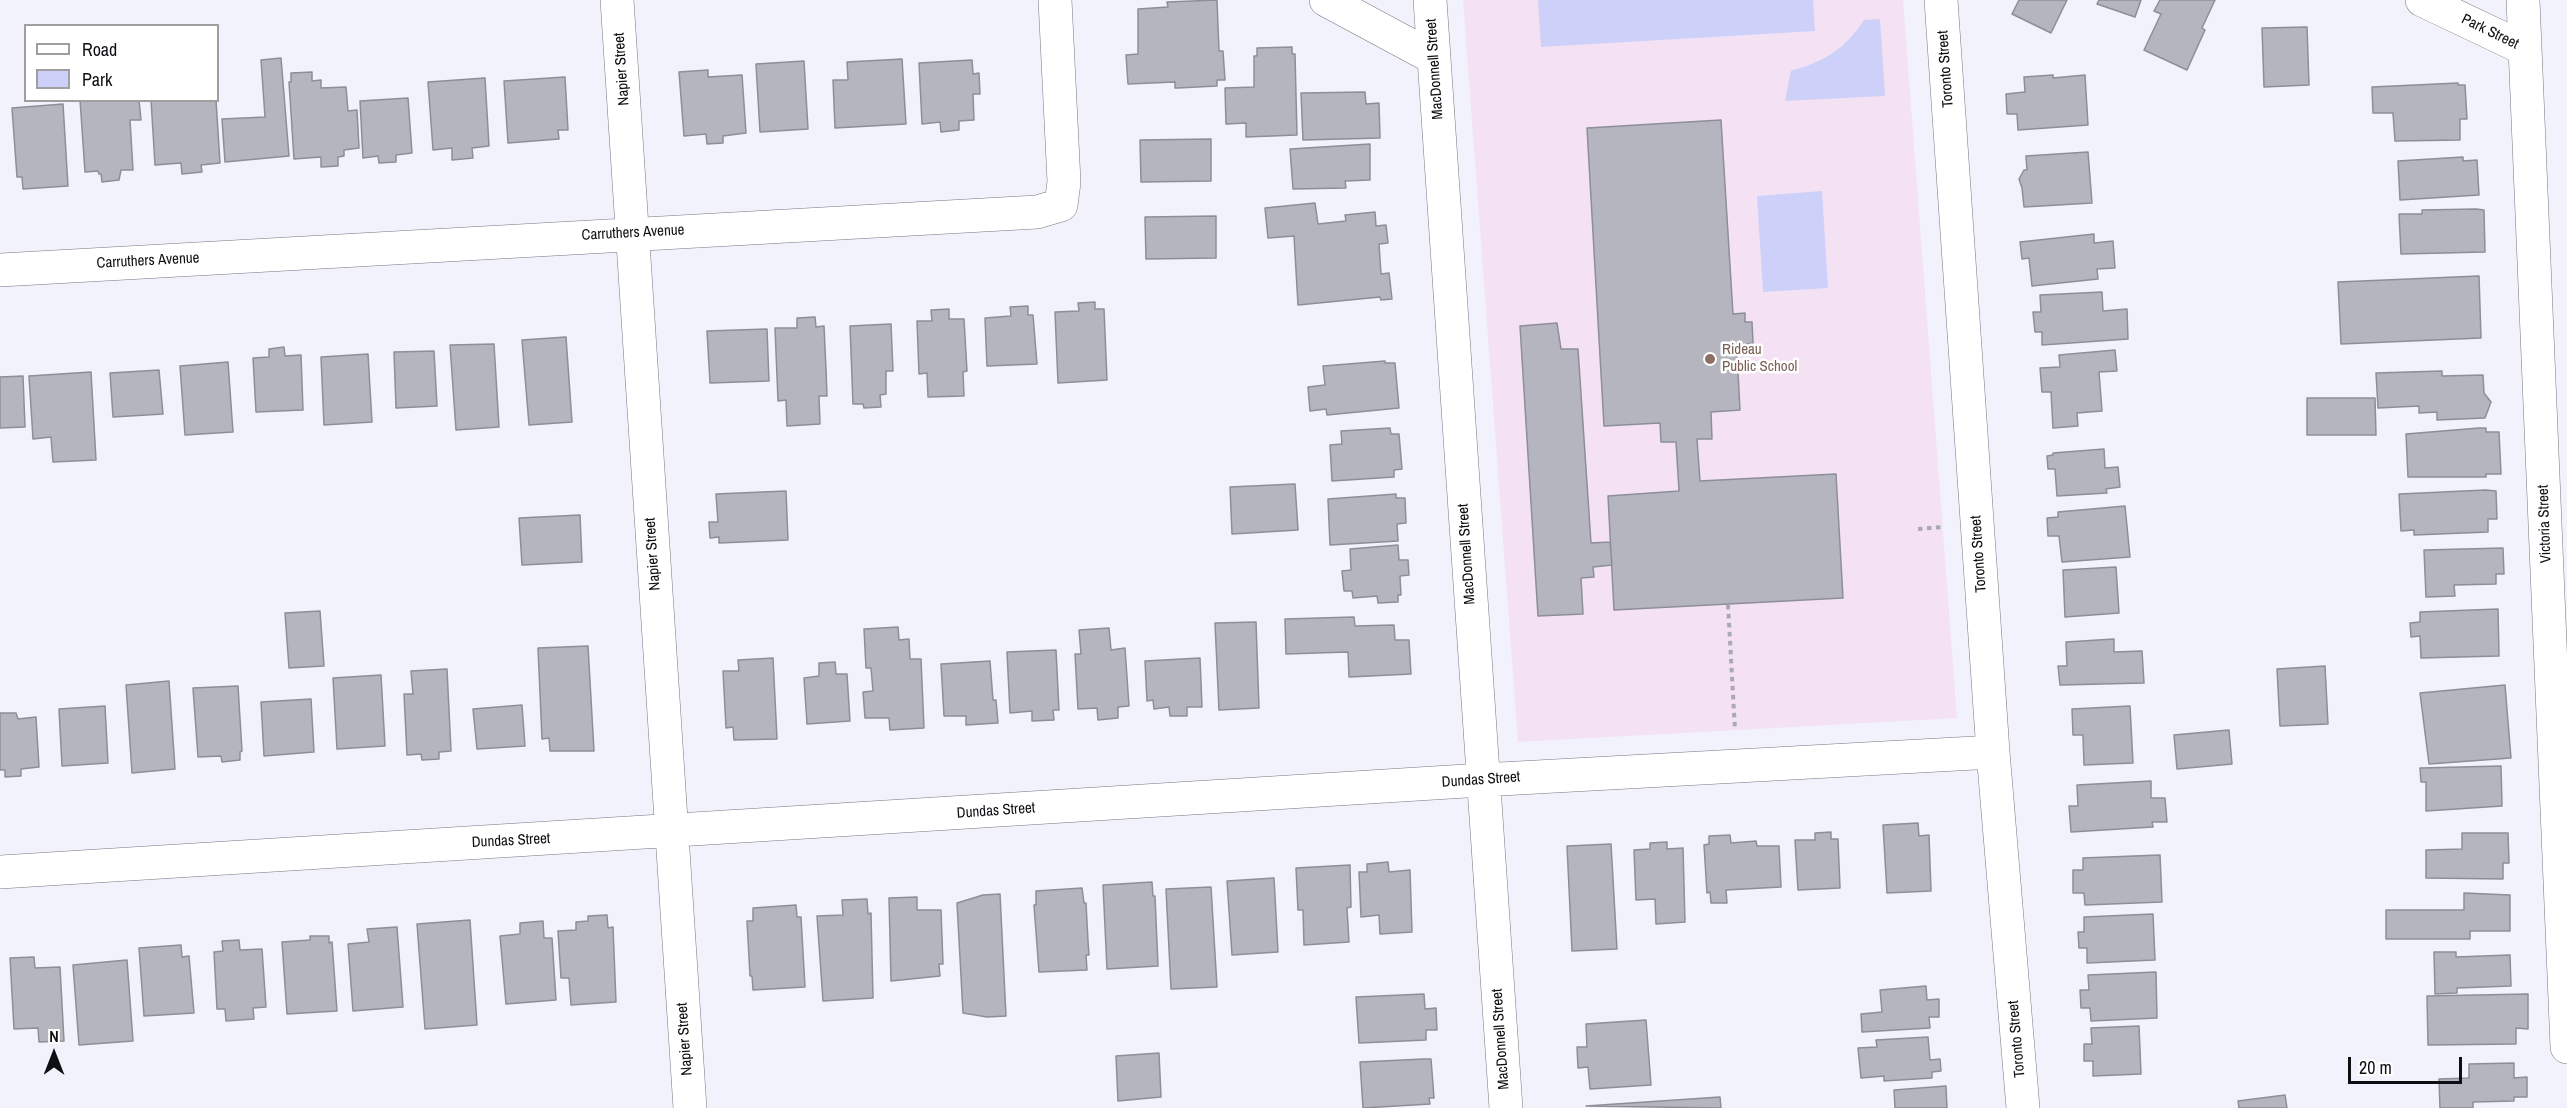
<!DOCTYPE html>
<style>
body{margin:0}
#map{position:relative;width:2567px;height:1108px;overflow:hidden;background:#f1f2fc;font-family:"Archivo Narrow",sans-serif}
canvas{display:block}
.legend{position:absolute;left:24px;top:24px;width:195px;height:78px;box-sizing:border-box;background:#fff;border:2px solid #9f9fa0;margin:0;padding:8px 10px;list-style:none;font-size:18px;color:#0e0f12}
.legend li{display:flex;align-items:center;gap:12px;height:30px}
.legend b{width:30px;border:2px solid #9f9fa0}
.north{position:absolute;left:24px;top:1024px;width:60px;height:60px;-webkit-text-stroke:4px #fff;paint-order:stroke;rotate:0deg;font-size:16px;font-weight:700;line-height:24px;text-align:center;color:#0e0f12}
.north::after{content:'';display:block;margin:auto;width:21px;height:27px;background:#0e0f12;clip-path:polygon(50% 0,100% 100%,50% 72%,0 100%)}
.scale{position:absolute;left:2348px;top:1057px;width:114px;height:27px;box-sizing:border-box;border:3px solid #0e0f12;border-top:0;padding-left:8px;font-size:18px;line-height:21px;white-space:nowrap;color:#0e0f12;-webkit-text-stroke:4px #fff;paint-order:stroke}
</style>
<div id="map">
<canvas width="2567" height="1108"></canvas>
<ul class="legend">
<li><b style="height:8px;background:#fff"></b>Road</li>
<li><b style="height:16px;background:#cdd1f9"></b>Park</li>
</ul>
<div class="north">N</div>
<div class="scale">20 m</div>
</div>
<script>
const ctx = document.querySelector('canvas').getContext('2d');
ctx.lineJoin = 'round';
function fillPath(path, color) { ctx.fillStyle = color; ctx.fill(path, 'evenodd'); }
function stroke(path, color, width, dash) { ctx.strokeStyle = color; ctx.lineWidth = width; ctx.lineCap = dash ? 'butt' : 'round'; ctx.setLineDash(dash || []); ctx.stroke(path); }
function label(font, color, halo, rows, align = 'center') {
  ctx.font = font + ' "Archivo Narrow",sans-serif'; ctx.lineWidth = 5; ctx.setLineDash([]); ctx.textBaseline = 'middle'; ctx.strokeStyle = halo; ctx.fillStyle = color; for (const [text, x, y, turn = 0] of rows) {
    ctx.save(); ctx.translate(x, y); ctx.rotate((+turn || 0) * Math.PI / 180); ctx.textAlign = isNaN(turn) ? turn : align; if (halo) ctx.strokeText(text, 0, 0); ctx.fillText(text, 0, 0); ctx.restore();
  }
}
const education = new Path2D(`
 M1463,0H1903L1957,718L1518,742Z`);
const green = new Path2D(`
 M1538,0H1813L1815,31L1541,47Z
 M1880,19L1885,96L1785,101L1791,71C1825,61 1844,50 1864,20Z
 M1822,191L1828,288L1763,292L1757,196Z`);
const building = new Path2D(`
 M1217,0L1219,51H1223L1225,80H1217V86L1178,88H1175V82L1128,84L1126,55L1138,54V9L1168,7L1167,2Z
 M2019,0H2067L2051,33L2012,14Z
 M2099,0H2141L2135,17L2097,4Z
 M2160,0H2215L2202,28L2205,30L2187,70L2144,50L2161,14L2154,11Z
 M2307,27L2309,85L2264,87L2262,28Z
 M1292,47V54H1295L1297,135L1246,137V123L1226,124L1225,88L1254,87V56H1257V48Z
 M281,58L289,156L225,162L222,119L265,117L261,60Z
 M902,59L906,124L835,128L833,80H848L847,62Z
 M972,60L973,74L979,73L980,94H973L974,120L959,121V130L941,132L940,122L922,124L919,63Z
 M804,61L808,129L760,132L756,64Z
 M708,70V77L742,75L746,133L723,136V143L707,144L706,134L684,136L679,72Z
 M312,72V81L321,80V88L346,87L348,111L357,110L359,148L344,150V156L338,157V166L321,167V157L294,159L289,82H291V73Z
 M2053,75V78L2085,75L2088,125L2018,130L2017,114H2007L2006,94L2025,92L2024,77Z
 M565,77L568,130H558L559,139L508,143L504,81Z
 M485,78L489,146L472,148L473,158L452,160V148L433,150L428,82Z
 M2458,83V85H2465L2467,119H2460V140L2395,141L2393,113H2373L2372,87Z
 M1365,92L1366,104L1379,103L1380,138L1303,140L1301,93Z
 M408,98L412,153L396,155V162L379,163L378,156L363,158L360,101Z
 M80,100H139L141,120H130L133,170H121L119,180L102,182L101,174H99L98,171L85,172Z
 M151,100H216L220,163L201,165L202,172L182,174L181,163L155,165Z
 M63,104L68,186L23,189L22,177H17L12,108Z
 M1721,120L1733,314L1745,313V322H1752L1753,343L1747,344V354H1737L1740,410L1711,412L1712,439H1697L1700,481L1836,474L1843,598L1614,610L1608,496L1679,491L1676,442H1661L1660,423L1604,426L1587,128Z
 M1211,139V181L1141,182L1140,140Z
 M1370,144V180L1345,181L1346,188L1293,189L1290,149Z
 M2088,152L2092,203L2024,207L2022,188L2019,179L2024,170H2027L2026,156Z
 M2463,157V161L2477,160L2479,195L2400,200L2398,161Z
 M1315,203L1318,224L1346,221L1345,215L1375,212L1376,226L1386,225L1388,243L1379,244L1381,274L1389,273L1392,299L1381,300L1380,297L1298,305L1294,236L1268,238L1265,208Z
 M2476,209L2484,210L2485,252L2401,254L2399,214H2422V210Z
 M1216,216V258L1146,259L1145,217Z
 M2094,234V243L2113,241L2115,268L2097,269L2098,279L2032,286L2029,258L2022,259L2020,242Z
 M2479,276L2481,338L2341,344L2338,282Z
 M2102,292L2103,311L2127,309L2128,339L2042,345V332H2035L2033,312H2041L2040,295Z
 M1095,302V309H1104L1107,380L1058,383L1055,312L1079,311L1078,303Z
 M1028,306V315H1033L1037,364L987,366L985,318L1011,316L1010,307Z
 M949,309V319H964L967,371L963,372L964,396L928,397L927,373L919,374L917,321H932L931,310Z
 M815,317L816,327L824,326L826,369L827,396H819L820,424L787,426L786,400L778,401L775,328H797V318Z
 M1557,323L1561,349H1578L1591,543L1610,542L1612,565L1593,567L1594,577L1581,578L1583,614L1538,616L1520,326Z
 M891,324L893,371H886V394L880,395L881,407L864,408L863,404H853L850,326Z
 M767,329L769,381L710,383L707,331Z
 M566,337L572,422L529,425L522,340Z
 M494,344L499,427L456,430L450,345Z
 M284,347L285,356L301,355L303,410L256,412L253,358L269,357V349Z
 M2115,350L2117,371L2099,372L2102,411L2077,413L2078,426L2053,428L2051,392H2042L2040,368L2060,367L2059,355Z
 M434,351L437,406L396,408L394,352Z
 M368,354L372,422L324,425L321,357Z
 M1385,361V363H1395L1399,408L1327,415L1326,409L1310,411L1308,387L1325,385L1323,366Z
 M228,362L233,432L185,435L180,366Z
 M159,370L163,414L113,417L110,373Z
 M2442,371V376L2483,375L2484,393L2491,402L2485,418L2437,420V412L2419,413V406L2378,408L2376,373Z
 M91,372L96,460L53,462L51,437L33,439L29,376Z
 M23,376L25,427L0,428V377Z
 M2307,398H2375L2376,435H2307Z
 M1390,428L1391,434H1399L1402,469L1394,470V477L1332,481L1330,445L1342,444L1341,431Z
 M2479,428H2486V432H2499L2501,474H2486V477H2408L2406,434Z
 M2104,449L2105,468L2118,467L2120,487L2106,489L2107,493L2057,496L2055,469H2048L2047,456L2053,455V453Z
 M1295,484L1298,530L1232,534L1230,487Z
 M2486,490L2496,491L2497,519H2488V532L2414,535V530L2401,531L2399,494Z
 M786,491L788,540L719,543V537L710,538L709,522H718L716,494Z
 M1396,494V498H1405L1406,523L1397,524L1398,541L1330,545L1328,499Z
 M2125,506L2130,557L2062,562L2059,536H2048L2047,518L2058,517V512Z
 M580,515L582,562L522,565L519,518Z
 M1398,545L1399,560H1408L1409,575L1400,576L1401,595H1398V602L1378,603L1377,596L1353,598L1352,591H1344L1342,571L1351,570L1350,549Z
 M2503,548L2504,574H2496V584L2454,585L2455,596L2426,597L2424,550Z
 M2116,567L2119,613L2065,617L2063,570Z
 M2498,609L2499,656L2421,658L2420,636L2411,637L2410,623L2420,622V612Z
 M320,611L324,666L289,668L285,613Z
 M1354,617L1355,626L1394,625L1395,640H1409L1411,674L1349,677L1348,652L1286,654L1285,619Z
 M1256,622L1259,708L1219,710L1215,623Z
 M898,627L899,640L909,639L910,659H921L924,728L890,730L889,718H865L863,692L873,691L871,668H866L864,629Z
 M1109,628L1111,650L1125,648L1129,706L1118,707V718L1098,720L1097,708L1078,709L1075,654H1081L1079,630Z
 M2114,639V652L2142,651L2144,683L2060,685L2058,666H2067L2066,642Z
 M588,646L594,751H550L549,738L542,739L538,648Z
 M1056,650L1059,710H1053L1054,720L1032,721V711L1010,713L1007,652Z
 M773,658L777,739L734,740L733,727L726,728L723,671H739L738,660Z
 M1200,658L1202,707H1187V716H1170L1169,707L1154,709L1153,700L1147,701L1145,661Z
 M990,661L993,700H996L998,723L966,725V716H944L941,664Z
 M835,662L836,674H847L850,721L807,724L804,678L819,676V663Z
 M2325,666L2328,724L2280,726L2277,669Z
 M447,669L451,751L439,752V759L422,760L421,754L407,755L404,694H413L411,671Z
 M381,675L385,746L337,749L333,678Z
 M169,681L175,769L132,773L126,685Z
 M2505,685L2511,758L2429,764L2420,693Z
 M238,686L242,751L240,752V760L222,762L221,756L198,757L193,688Z
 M311,699L314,752L264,756L261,702Z
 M522,705L525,746L477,749L473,709Z
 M105,706L108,763L62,766L59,709Z
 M2130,706L2133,763L2084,765L2083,735H2073L2072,709Z
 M0,713H16L18,719L36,717L39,767L21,769V776L5,777V770H0Z
 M2229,730L2232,764L2177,769L2174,735Z
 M2501,766L2502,806L2426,811V782H2421L2420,768Z
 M2151,781V798H2165L2167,822H2152L2153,827L2071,832L2069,806H2078L2077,785Z
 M1918,823L1919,836L1929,835L1931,891L1887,893L1883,825Z
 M1831,832V839H1838L1840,888L1798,890L1795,840H1815V833Z
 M2462,833H2508L2509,863H2503V879L2426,878V850L2462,849Z
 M1730,835L1731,843L1756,841L1757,846H1779L1781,887L1726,890L1727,903H1711L1710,892L1707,893L1704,845L1709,844V836Z
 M1667,842V849L1683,848L1685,922L1656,924L1655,899L1636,900L1634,850L1650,849V843Z
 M1611,844L1617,949L1572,951L1567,846Z
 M2160,855L2162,902L2085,905L2084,893H2073V870H2083V858Z
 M1388,862L1389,872L1410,870L1412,932L1380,934L1379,915L1361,917L1359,872H1367V864Z
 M1350,865L1351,907L1347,908L1349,942L1304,945L1303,910H1298L1296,868Z
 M1274,878L1278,952L1232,955L1227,881Z
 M1152,882L1153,896H1155L1158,966L1107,969L1103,885Z
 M1211,887L1217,987L1171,989L1166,889Z
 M1082,888L1084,903H1086L1088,941L1089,955H1086L1087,970L1039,972L1034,905H1036V891Z
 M2464,893L2510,895V931H2470V939H2386V910H2464Z
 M1000,894L1006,1016L987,1017L963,1013L957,903L983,895Z
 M917,897V910H941L943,964H939L940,976L891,981L889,898Z
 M867,899L868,914L871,913L873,998L823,1001L817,916L843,915L842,900Z
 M796,905L797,917H801L805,987L753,990L752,976H750L747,921H753V908Z
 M2153,914L2155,960L2087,963V948H2079L2078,932H2084V917Z
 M607,915L608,928L613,927L616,1002L571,1005L569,978H561L558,931L576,930V922L588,921V916Z
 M470,920L477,1025L425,1029L417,924Z
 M543,921L544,938H552L556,1000L506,1004L500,936L520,934V923Z
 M397,927L403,1007L353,1011L348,944L369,942L367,929Z
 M310,936H329V943L332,942L337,1011L287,1014L282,942L310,940Z
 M239,940L240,950L262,949L266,1007L253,1008L254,1019L226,1021L225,1009H217L214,952L223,951L222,941Z
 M181,945L182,957L189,956L194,1013L144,1016L139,948Z
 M2434,952H2456V957L2510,955L2511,986L2457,988V993L2435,994Z
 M34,957L35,968L60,967L64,1041L39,1042L38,1028L14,1029L10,958Z
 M127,960L133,1041L79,1045L73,965Z
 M2156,972L2157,1018L2091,1021L2090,1008H2081L2080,990H2089L2088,975Z
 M1926,986L1927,1000L1939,999V1017H1929L1930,1028L1862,1032L1861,1014L1882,1012L1880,990Z
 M1424,994L1425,1009L1436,1008L1437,1030H1426V1040L1359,1043L1356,997Z
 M2528,994V1029L2516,1028V1044L2428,1045L2427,996Z
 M1646,1020L1651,1085L1590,1089L1588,1067L1578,1068L1577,1047H1587L1586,1024Z
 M2139,1026L2141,1074L2093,1076V1061H2084V1044H2092L2091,1028Z
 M1928,1037L1930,1060L1940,1059L1941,1071L1932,1072V1078L1884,1081V1076L1861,1078L1858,1048L1877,1047L1876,1040Z
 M1159,1053L1161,1097L1118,1101L1116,1056Z
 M1424,1059H1431L1434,1098H1429L1430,1104L1363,1108L1360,1062Z
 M2514,1063V1078L2527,1077V1097H2514V1101L2473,1102V1108H2440L2439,1079L2469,1078V1064Z
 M1946,1086L1947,1108H1895L1894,1090Z
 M2285,1095L2287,1108H2239L2238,1101Z
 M1720,1097L1721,1108L1586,1106Z`);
const path = new Path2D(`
 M1918,529L1943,527
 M1728,605L1735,730`);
const minor = new Path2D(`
 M617,0L690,1108
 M1326,0L1434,58
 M1430,0L1506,1108
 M1941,0L1993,752L2023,1108
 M2422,0L2525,49
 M2523,0L2567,1047
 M0,270L1037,212L1061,205L1064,182L1055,0
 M0,872L1482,780L1993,752`);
const markers = [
 [1710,359,6,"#8d6e63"]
];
const streetNames = [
 ["Park Street",2490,32,26],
 ["Napier Street",622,69,-94],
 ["MacDonnell Street",1435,69,-94],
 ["Toronto Street",1946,69,-94],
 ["Carruthers Avenue",633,233,-3],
 ["Carruthers Avenue",148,261,-3],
 ["Victoria Street",2545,524,-92],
 ["Napier Street",653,554,-94],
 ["MacDonnell Street",1467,554,-94],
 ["Toronto Street",1979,554,-94],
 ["Dundas Street",1481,780,-4],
 ["Dundas Street",996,811,-4],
 ["Dundas Street",511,841,-3],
 ["Napier Street",685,1039,-94],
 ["MacDonnell Street",1501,1039,-94],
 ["Toronto Street",2017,1039,-95]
];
const educationNames = [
 ["Rideau",1722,350],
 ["Public School",1722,367]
];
fillPath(education, '#f4e2f4');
fillPath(green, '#cdd1f9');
fillPath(building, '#b4b5bf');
stroke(building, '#8d8e97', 1.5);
stroke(minor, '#767780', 34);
stroke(path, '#a8a9b1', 4, [4.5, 4.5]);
stroke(minor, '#fff', 33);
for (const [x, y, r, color] of markers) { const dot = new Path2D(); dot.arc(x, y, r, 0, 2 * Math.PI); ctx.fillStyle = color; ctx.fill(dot); stroke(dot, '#fff', 2); }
label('15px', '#0e0f12', '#fff', streetNames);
label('15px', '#785e54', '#fff', educationNames, 'left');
</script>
